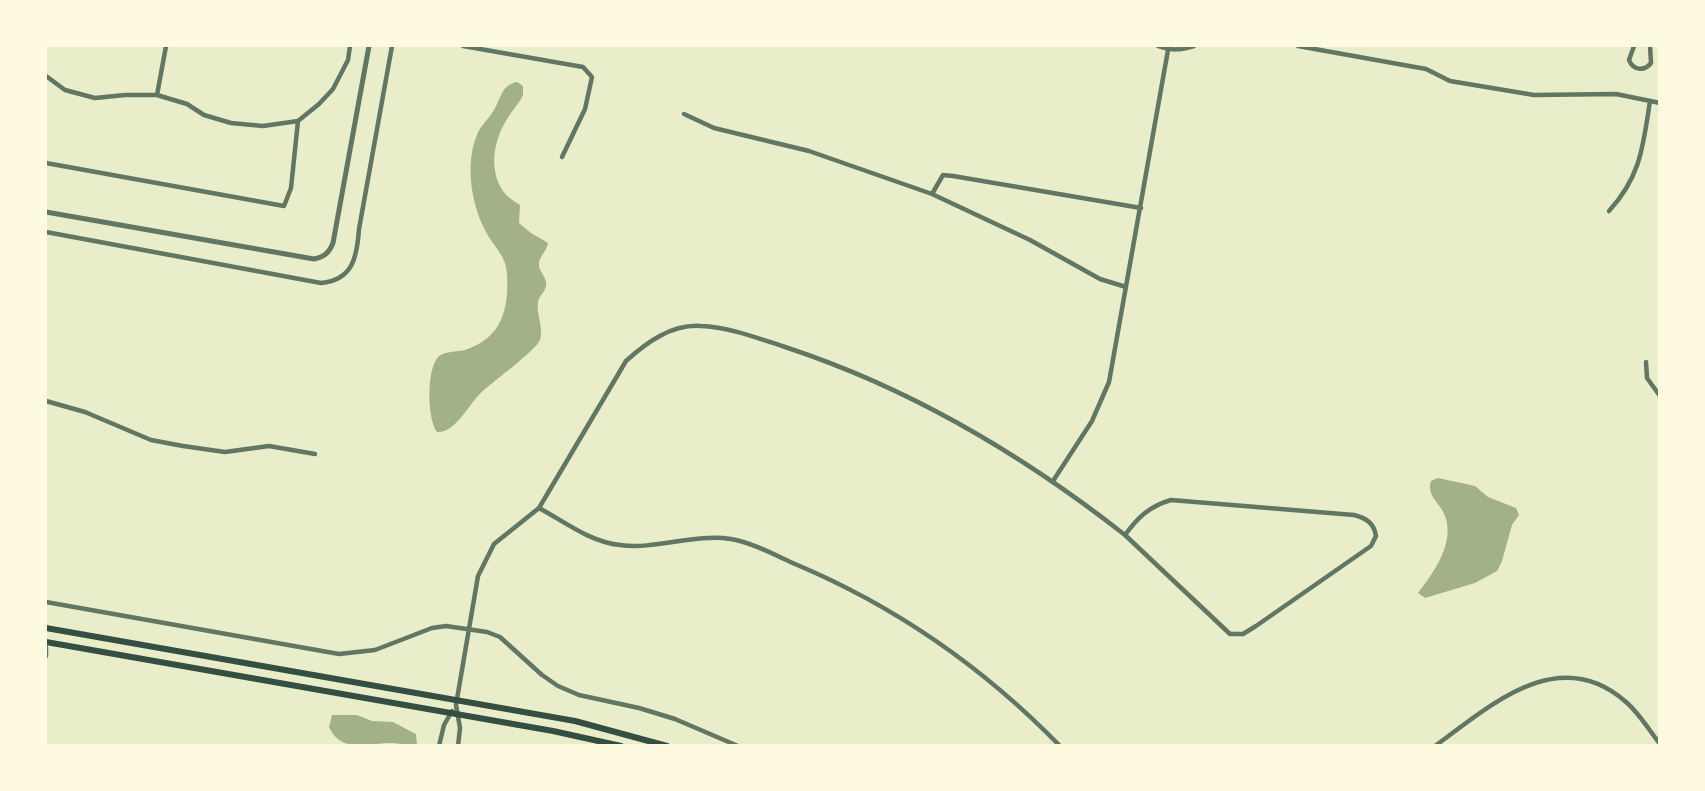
<!DOCTYPE html>
<style>
body{margin:0}
#map{position:relative;width:1705px;height:791px;overflow:hidden;background:#e9edc9;font-family:"DM Sans",sans-serif}
canvas{display:block}
.frame{position:absolute;inset:0;border:47px solid #fefae0;pointer-events:none}
</style>
<div id="map">
<canvas width="1705" height="791"></canvas>
<div class="frame"></div>
</div>
<script>
const ctx = document.querySelector('canvas').getContext('2d');
ctx.lineJoin = 'round';
function fillPath(path, color) { ctx.fillStyle = color; ctx.fill(path, 'evenodd'); }
function stroke(path, color, width, dash) { ctx.strokeStyle = color; ctx.lineWidth = width; ctx.lineCap = dash ? 'butt' : 'round'; ctx.setLineDash(dash || []); ctx.stroke(path); }
const water = new Path2D(`
 M517,82L523,86V95C520,102 515,107 511,113C495,135 487,167 503,191C507,197 514,201 520,205L519,223L531,233L548,243C547,250 541,255 539,262C538,271 545,275 546,282C548,290 539,295 538,302C536,314 544,328 540,340C536,350 494,381 484,390C469,402 457,433 437,432C427,419 426,368 439,356C446,351 456,352 465,350C502,338 509,309 507,274C506,257 497,250 489,237C472,210 464,165 477,135C480,126 487,121 492,113C501,101 500,85 517,82Z
 M1438,478L1475,486L1488,497L1516,508L1519,515L1512,525L1502,561L1497,571L1475,583L1425,598L1418,593C1434,572 1455,543 1445,516C1440,502 1426,496 1431,481Z
 M332,715H357L372,721L393,722L416,734L417,745C407,746 398,743 389,743C366,744 341,753 329,727Z`);
const minor = new Path2D(`
 M463,46L583,67L592,77L585,109L562,157
 M1158,46C1171,51 1181,50 1194,46
 M1298,46L1426,69L1450,81L1534,95L1616,94L1660,103
 M1634,46L1629,60C1633,70 1644,72 1651,63L1650,46
 M46,76L65,90L95,98L125,95H157L187,104L204,115L231,123L263,126L298,121L319,104L333,89L348,60L350,46
 M157,95L166,46
 M684,114L714,128L809,151L932,194L1030,240L1100,279L1126,287
 M46,163L284,206L291,188L298,121
 M932,194L943,175L953,176L1141,208
 M1609,211C1641,176 1643,146 1650,101
 M46,232L321,283C353,280 357,257 359,229L392,46
 M1646,362L1647,378L1660,396
 M46,401L85,412L151,440L183,446L225,452L269,446L315,454
 M1053,481L1092,421L1109,382L1168,50
 M1171,500L1354,515C1366,518 1374,523 1376,536L1371,546L1256,626L1243,634H1230L1125,535C1138,517 1150,506 1171,500Z
 M539,508C565,522 590,542 620,545C656,550 695,533 731,539C753,543 775,555 795,564C895,606 984,668 1060,746
 M46,602L339,654L375,650L432,628L446,626L487,632L500,637L542,675L558,686L579,695L639,708L675,719L738,746
 M46,647V656
 M439,746L444,725L452,711
 M458,746L460,728L456,705L478,576L494,544L539,508L626,361C646,343 671,324 701,326C730,327 760,339 788,348C912,389 1023,455 1125,535
 M1435,746C1491,705 1559,643 1626,702C1639,713 1649,730 1660,744`);
const tertiary = new Path2D(`
 M46,212L314,259C324,257 329,253 333,243L369,46`);
const secondary = new Path2D(`
 M46,628L575,721L667,746
 M46,642L553,731L621,746`);
fillPath(water, '#a3b18a');
stroke(minor, '#617663', 4.5);
stroke(tertiary, '#617663', 5);
stroke(secondary, '#344e41', 6);
</script>
